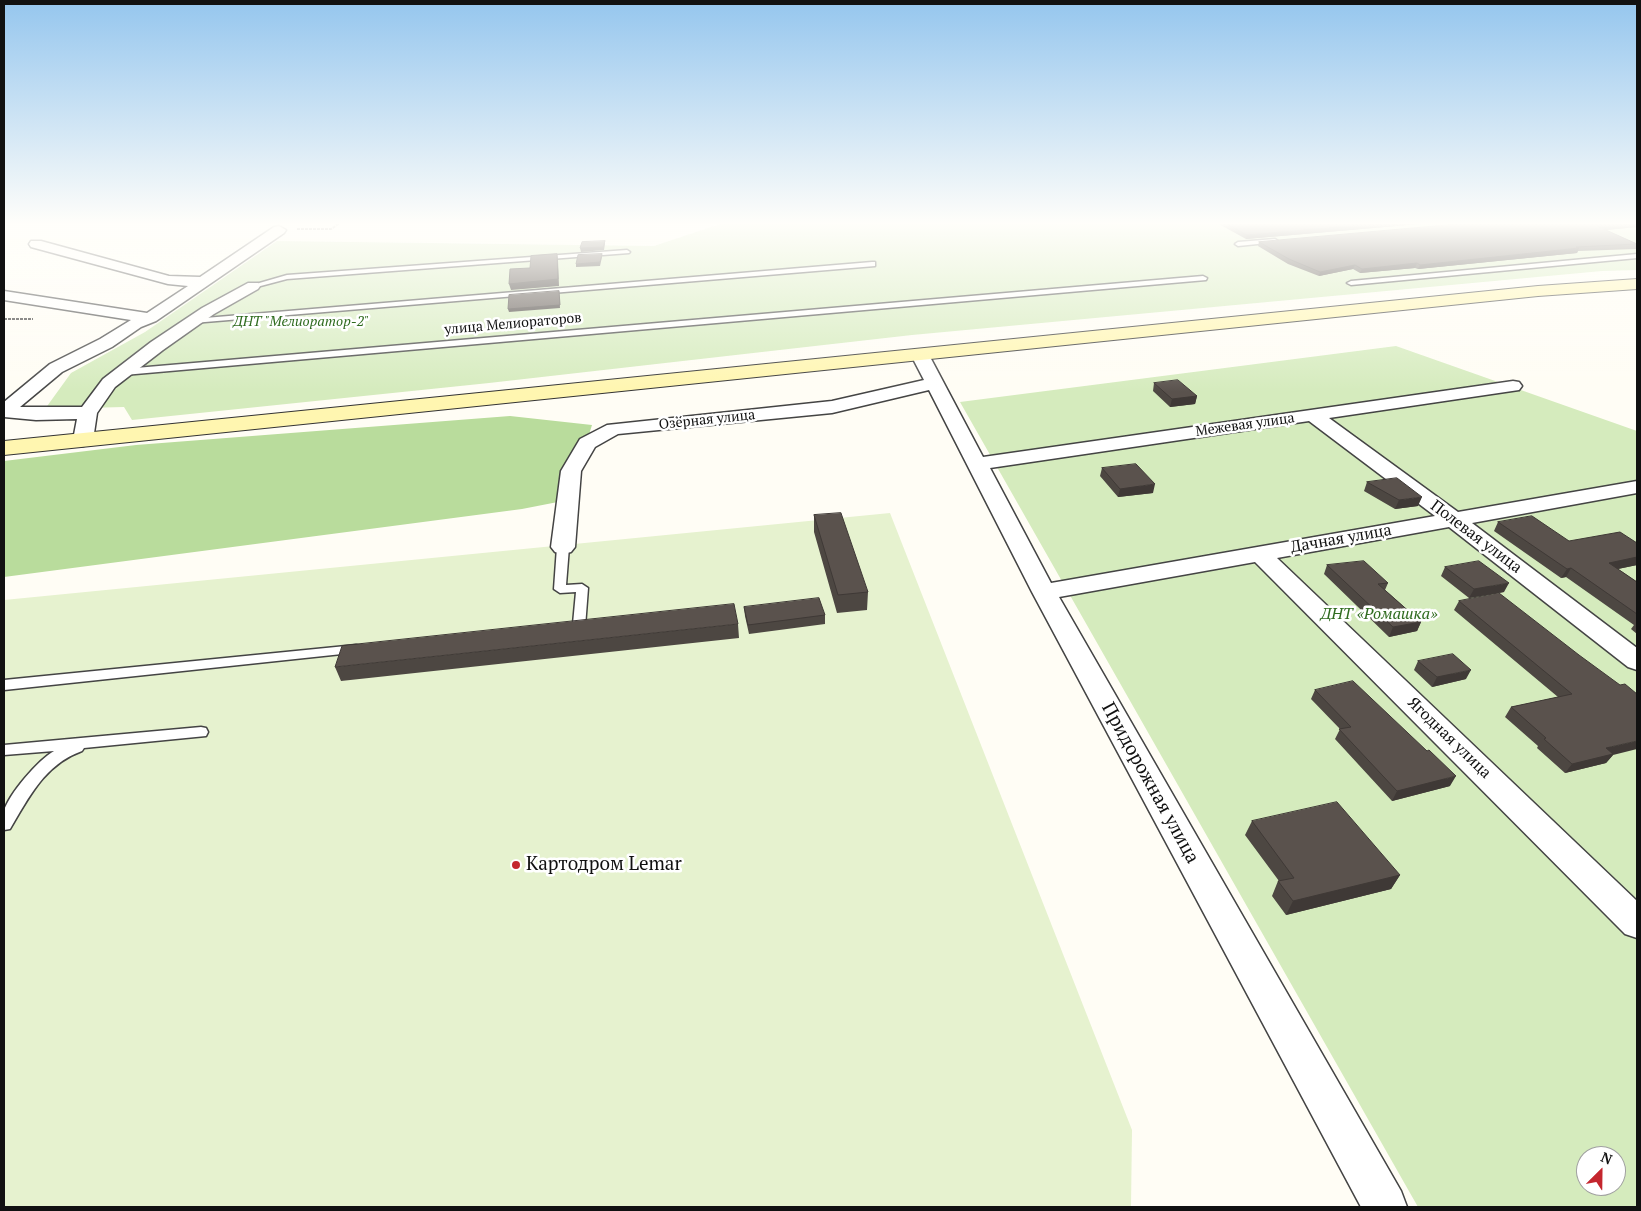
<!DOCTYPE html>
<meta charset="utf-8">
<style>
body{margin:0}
#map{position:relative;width:1641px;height:1211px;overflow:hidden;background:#fffdf5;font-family:"PT Serif",serif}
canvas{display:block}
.frame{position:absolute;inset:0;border:5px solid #111;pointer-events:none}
.north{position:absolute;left:1576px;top:1146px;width:50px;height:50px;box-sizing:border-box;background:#fff;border:1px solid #a0a0a0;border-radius:50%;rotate:23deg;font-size:14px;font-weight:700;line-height:20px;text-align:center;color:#111}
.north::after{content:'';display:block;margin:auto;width:18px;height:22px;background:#c4262e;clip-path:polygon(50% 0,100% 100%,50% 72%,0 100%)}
</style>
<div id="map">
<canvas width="1641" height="1211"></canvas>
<div class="frame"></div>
<div class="north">N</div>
</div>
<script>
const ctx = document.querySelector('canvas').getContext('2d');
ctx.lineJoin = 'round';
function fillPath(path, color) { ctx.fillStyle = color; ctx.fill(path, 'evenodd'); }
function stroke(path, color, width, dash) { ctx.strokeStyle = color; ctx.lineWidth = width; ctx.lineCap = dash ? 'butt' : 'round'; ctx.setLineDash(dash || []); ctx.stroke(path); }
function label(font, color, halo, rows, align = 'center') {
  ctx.font = font + ' "PT Serif",serif'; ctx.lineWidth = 5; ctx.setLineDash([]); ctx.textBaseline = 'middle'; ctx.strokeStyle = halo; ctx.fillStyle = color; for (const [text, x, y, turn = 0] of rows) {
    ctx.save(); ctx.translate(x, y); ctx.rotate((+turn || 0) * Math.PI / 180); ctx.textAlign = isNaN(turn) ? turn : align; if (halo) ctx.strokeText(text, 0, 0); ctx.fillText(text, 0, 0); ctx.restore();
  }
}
const green = new Path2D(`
 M723,223H1637V270L1602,271L912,335L489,383L132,420L124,407L45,409L71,373L145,332L277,241L654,246Z
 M1396,346L1637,431V1207H1418L960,402ZM1586,1156H1616V1186H1586Z`);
const forest = new Path2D(`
 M510,416L592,425L568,500L522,509L4,577V461L136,445Z`);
const pitch = new Path2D(`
 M890,513L1132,1130L1131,1207H4V600Z`);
const path = new Path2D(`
 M297,229H331L340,223
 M4,319H33`);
const service = new Path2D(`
 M1275,239L1278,241L1277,242L1238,246L1235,244L1238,242Z
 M627,250L630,252L629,253L287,279L253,288L249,286L287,275Z
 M1637,254V258L1351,285L1347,283L1351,281Z
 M872,262H875V266L193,323L189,321L193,319Z
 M1203,276L1207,278L1206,280L124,375L120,372L124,369Z
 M563,544L569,547L566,585L582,584L588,588L585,627C581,633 568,634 564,628L565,625L573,624L576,592L560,593L554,589L557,547Z
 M356,645L361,646L363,649L361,652L4,690V680Z
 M201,727L206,728L208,732L206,736L84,748L82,751C45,764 29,797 10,829L4,830C4,825 2,816 4,811C9,794 38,760 54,751L4,755V745Z`);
const minor = new Path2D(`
 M279,226L286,230L284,233L156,321L141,327L112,347L62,372L20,407H82L103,379L151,342L202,308L248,283H258L260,286L258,289L214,314L163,350L115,387L97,413L93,440L90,444L83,446L76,444L73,440L77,419L36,420L4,417V402L50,364L100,339L131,320L4,300V291L147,313L188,286L168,284L31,247L29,244L31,241H41L169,276L200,277L274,227Z
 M920,350L926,351L929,355L983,457L1513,381L1519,382L1522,386L1519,390L1329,418L1458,512L1637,481V493L1472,523L1637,648V670L1628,667L1449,527L1277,558L1637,901V938L1625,934L1255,562L1059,597L1401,1191L1407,1207H1361L1032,592L929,390L832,413L618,434L595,447L581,471L575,547L571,552L563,554L555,552L551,547L561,471L580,439L607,425L832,401L924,380L911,355L914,351ZM1309,421L1435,516L1051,583L990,468Z`);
const secondary = new Path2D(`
 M1637,279V289L1538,296L4,455V441L1538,286Z`);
const wall = new Path2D(`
 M1217,223H1431L1246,239Z
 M1637,223V227L1605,230L1637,244L1636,249L1578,251L1577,253L1418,269L1415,268L1360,273L1353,269L1319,276L1288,264L1258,246L1259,242Z
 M1154,383L1197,396L1195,404L1170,407L1153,391Z
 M1102,468L1153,493L1118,497L1100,476Z
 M1367,482L1418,506L1395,509L1364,491Z
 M814,515L868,592L867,610L837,613L814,532Z
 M1498,522L1569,541L1637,543V565L1618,569L1637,582V634L1631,629L1634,625L1566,577L1561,578L1494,531Z
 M1327,565L1388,583L1385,590L1421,622L1417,631L1389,637L1324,574Z
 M1445,567L1504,592L1469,598L1441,576Z
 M1459,601L1579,655L1613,755L1606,763L1565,773L1537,748L1538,746L1505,717L1511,707L1558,697L1454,610Z
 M744,607L825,615V624L749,634L745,616Z
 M738,624L739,638L341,681L335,667Z
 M1418,661L1466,679L1432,687L1414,670Z
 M1315,690L1427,751L1450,786L1392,801L1335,739L1340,729L1311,699Z
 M1252,821L1400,875L1391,889L1286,915L1272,896L1278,881H1279L1245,835Z`);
const shadedWall = new Path2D(`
 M1384,223H1431L1246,239L1247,235Z
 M1637,223V227L1595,231L1597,226Z
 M605,241V244L604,250L581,252L580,248Z
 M1579,248L1577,253L1418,269L1420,265Z
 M557,254L558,260L559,286L511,290L509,284Z
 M602,254V257L600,266L576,267V264Z
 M1417,263L1415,268L1360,273L1362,269Z
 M1355,265L1353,269L1319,276L1320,272Z
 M559,291L560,308L509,312L508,309Z
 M1197,396L1195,404L1170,407L1172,399Z
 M1155,484L1153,493L1118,497L1120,489Z
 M1422,497L1418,506L1395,509L1399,500Z
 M1637,557V565L1603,572L1609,563Z
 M1571,568L1566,577L1561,578L1567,569Z
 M1509,583L1504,592L1469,598L1474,589Z
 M1421,622L1417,631L1389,637L1393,627Z
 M1471,670L1466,679L1432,687L1437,677Z
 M1637,741V749L1613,755L1606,763L1565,773L1572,764L1606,748Z
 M1456,776L1450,786L1392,801L1397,791Z
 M1400,875L1391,889L1286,915L1293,901Z`);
const building = new Path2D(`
 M1226,223H1384L1247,235Z
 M1468,223H1635L1597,226L1637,244L1576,247L1579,248L1420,265L1417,263L1362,269L1355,265L1320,272L1289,259L1259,242Z
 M605,241L603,247L580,248L582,242Z
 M557,254L558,279L509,284L510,269L530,268L531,256Z
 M602,254L600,262L576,264L578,255Z
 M559,291L560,305L508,309L509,295Z
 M1178,380L1197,396L1172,399L1154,383Z
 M1136,464L1155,484L1120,489L1102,468Z
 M1397,478L1422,497L1399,500L1367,482Z
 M841,513L868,592L838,595L814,515Z
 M1532,516L1569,541L1620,532L1637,543V557L1609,563L1637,582V614L1571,568L1567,569L1498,522Z
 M1364,561L1388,583L1378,584L1421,622L1393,627L1327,565Z
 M1479,561L1509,583L1474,589L1445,567Z
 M1499,593L1579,655L1620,685L1625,684L1637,694V741L1606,748L1613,754L1572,764L1544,739L1546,738L1511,707L1572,694L1459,601Z
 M819,598L825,615L748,625L744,607Z
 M734,604L738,624L335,667L342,646Z
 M1453,654L1471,670L1437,677L1418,661Z
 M1353,681L1427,751L1429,750L1456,776L1397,791L1339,729L1351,727L1315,690Z
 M1337,802L1400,875L1293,901L1278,881L1294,878L1252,821Z`);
const markers = [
 [516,865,5,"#c4262e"]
];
const farParknames = [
 ["ДНТ \"Мелиоратор-2\"",301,322]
];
const farStreetnames = [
 ["улица Мелиораторов",513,324,-5],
 ["Озёрная улица",707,420,-6],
 ["Межевая улица",1245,425,-8]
];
const streetNames = [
 ["Полевая улица",1476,537,37],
 ["Дачная улица",1341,539,-10],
 ["Ягодная улица",1449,738,44]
];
const parkNames = [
 ["ДНТ «Ромашка»",1379,614]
];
const nearStreetnames = [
 ["Придорожная улица",1150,783,61]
];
const nearPoinames = [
 ["Картодром Lemar",526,865]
];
fillPath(green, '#d5ebbd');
fillPath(forest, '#b9dc9c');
fillPath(pitch, '#e6f2cf');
stroke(service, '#444', 3);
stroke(minor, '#444', 3);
stroke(secondary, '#333', 2);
stroke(path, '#333', 2, [3, 1]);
fillPath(service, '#fff');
fillPath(minor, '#fff');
fillPath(secondary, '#fff6b0');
fillPath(wall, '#4d4742');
fillPath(shadedWall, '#3f3936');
fillPath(building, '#5a524d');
stroke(building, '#3f3936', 1);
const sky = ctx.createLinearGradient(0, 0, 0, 392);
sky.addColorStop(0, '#95c6ee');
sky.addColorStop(0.57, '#fffefa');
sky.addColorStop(1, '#fffefa00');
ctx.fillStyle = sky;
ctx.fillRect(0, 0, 1641, 392);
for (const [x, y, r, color] of markers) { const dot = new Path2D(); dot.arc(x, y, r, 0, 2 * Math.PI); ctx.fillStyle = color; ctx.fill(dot); stroke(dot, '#fff', 2); }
label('italic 14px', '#2f6b1f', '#fff', farParknames);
label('14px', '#111', '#fff', farStreetnames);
label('16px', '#111', '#fff', streetNames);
label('italic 16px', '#2f6b1f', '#fff', parkNames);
label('19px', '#111', '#fff', nearStreetnames);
label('19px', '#111', '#fff', nearPoinames, 'left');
</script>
